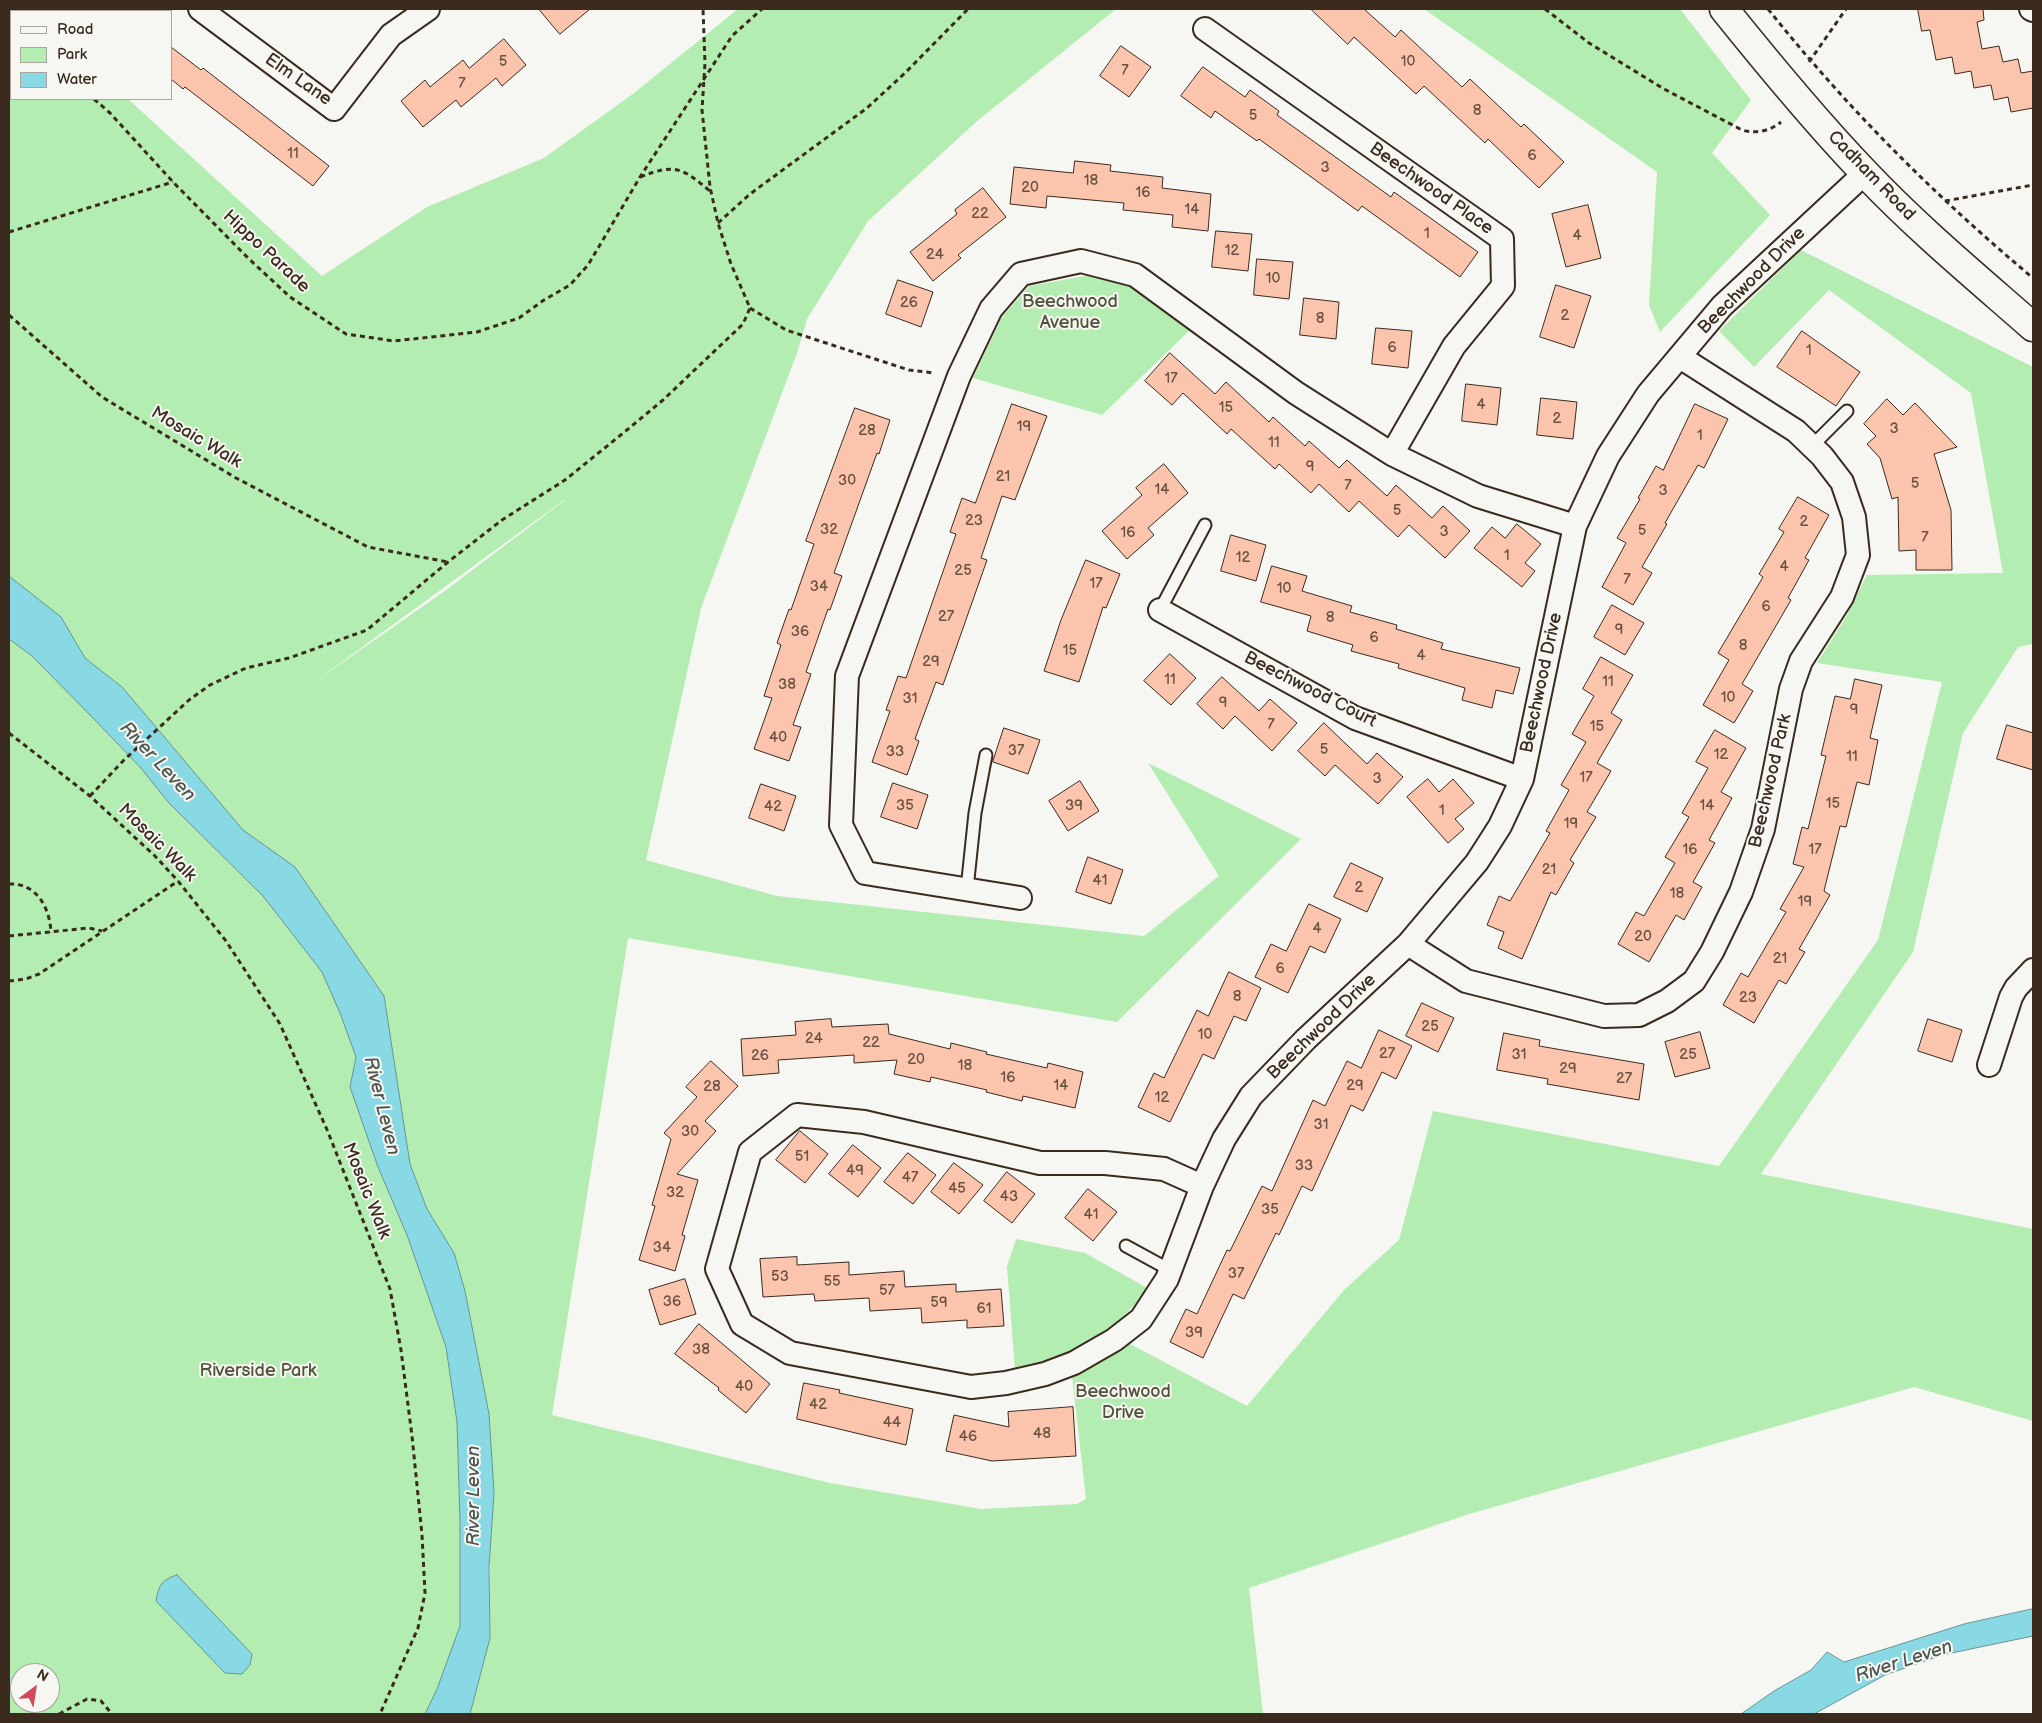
<!DOCTYPE html>
<style>
body{margin:0}
#map{position:relative;width:2042px;height:1723px;overflow:hidden;background:#f6f6f2;font-family:"Balsamiq Sans",sans-serif}
canvas{display:block}
.frame{position:absolute;inset:0;border:10px solid #3b2a1e;pointer-events:none}
.legend{position:absolute;left:10px;top:10px;width:162px;height:90px;box-sizing:border-box;background:#f6f6f2;border:1px solid #aba49d;margin:0;padding:6px 9px;list-style:none;font-size:15px;color:#3b2a1e}
.legend li{display:flex;align-items:center;gap:10px;height:25px}
.legend b{width:25px;border:1px solid #aba49d}
.north{position:absolute;left:10px;top:1663px;width:50px;height:50px;box-sizing:border-box;background:#f6f6f2;border:1px solid #aba49d;border-radius:50%;rotate:31deg;font-size:14px;font-weight:700;line-height:20px;text-align:center;color:#3b2a1e}
.north::after{content:'';display:block;margin:auto;width:18px;height:22px;background:#d1495b;clip-path:polygon(50% 0,100% 100%,50% 72%,0 100%)}
</style>
<div id="map">
<canvas width="2042" height="1723"></canvas>
<div class="frame"></div>
<ul class="legend">
<li><b style="height:6px;background:#f6f6f2"></b>Road</li>
<li><b style="height:14px;background:#b3edb1"></b>Park</li>
<li><b style="height:14px;background:#89d9e5"></b>Water</li>
</ul>
<div class="north">N</div>
</div>
<script>
const ctx = document.querySelector('canvas').getContext('2d');
ctx.lineJoin = 'round';
function fillPath(path, color) { ctx.fillStyle = color; ctx.fill(path, 'evenodd'); }
function stroke(path, color, width, dash) { ctx.strokeStyle = color; ctx.lineWidth = width; ctx.lineCap = dash ? 'butt' : 'round'; ctx.setLineDash(dash || []); ctx.stroke(path); }
function label(font, color, halo, rows, align = 'center') {
  ctx.font = font + ' "Balsamiq Sans",sans-serif'; ctx.lineWidth = 4; ctx.setLineDash([]); ctx.textBaseline = 'middle'; ctx.strokeStyle = halo; ctx.fillStyle = color; for (const [text, x, y, turn = 0] of rows) {
    ctx.save(); ctx.translate(x, y); ctx.rotate((+turn || 0) * Math.PI / 180); ctx.textAlign = isNaN(turn) ? turn : align; if (halo) ctx.strokeText(text, 0, 0); ctx.fillText(text, 0, 0); ctx.restore();
  }
}
const green = new Path2D(`
 M9,9H42L39,11H11V99H128L322,276L427,207L544,158L634,93L738,9H1116L976,122L868,221L807,319L797,353L701,608L646,860L777,896L1144,936L1219,876L1148,763L1301,839L1117,1022L628,938L552,1415L830,1483L981,1509L1077,1504L1086,1499L1072,1376L1130,1344L1247,1406L1344,1290L1399,1240L1433,1111L1719,1166L1878,940L1942,682L1817,663L1846,617L1867,575L2003,573L1971,393L1829,290L1754,367L1719,331L1801,250L2033,367V644L2018,647L1963,733L1913,952L1761,1174L2033,1229V1421L1914,1387L1469,1514L1249,1588L1263,1714H470L490,1638V1544L458,1714H9ZM565,500L442,593L313,683L564,500ZM20,1673H50V1703H20Z
 M1424,9H1680L1751,100L1712,153L1770,215L1660,332L1649,305L1657,172Z
 M1090,275L1133,286L1191,329L1102,415L973,378L1002,317L1029,286Z
 M1016,1239L1085,1253L1149,1289C1122,1319 1093,1351 1053,1363C1040,1366 1027,1367 1015,1370L1007,1267Z`);
const water = new Path2D(`
 M9,576L61,617L85,658L122,687L243,830L295,867L384,996L410,1164L427,1209L454,1253L465,1291L489,1414L494,1493L489,1567L490,1638L470,1714H425L437,1689L460,1626V1521L457,1422L446,1347L407,1235L378,1167L350,1087L356,1057L340,1013L322,972L263,896L169,803L140,767L93,718L32,656L9,639Z
 M177,1575L252,1654L250,1665L242,1674L225,1673L156,1601C159,1585 161,1580 177,1575Z
 M2033,1609V1636L1942,1655L1885,1675L1814,1714H1741L1774,1691L1811,1670L1827,1652L1844,1662L1964,1624Z`);
const building = new Path2D(`
 M539,9H590L560,34Z
 M1311,9H1364L1395,37L1401,30L1462,87L1470,79L1521,127L1524,124L1564,162L1539,188L1488,139L1485,143L1424,86L1416,94L1354,37L1348,44Z
 M1918,9H1983L1984,20L1977,22L1982,49L1999,46L2003,62L2018,59L2021,73L2033,71V108L2011,112L2008,97L1994,100L1991,85L1974,88L1971,71L1955,74L1952,57L1936,60L1930,30L1922,31Z
 M504,39L526,65L502,86L496,78L461,107L456,100L423,127L401,101L425,80L430,87L463,60L469,68Z
 M1121,46L1151,67L1129,97L1100,76Z
 M171,47L201,70L203,68L329,166L313,186L185,87L183,89L171,79Z
 M1203,67L1245,97L1250,90L1279,111L1277,115L1391,197L1394,192L1478,252L1460,277L1362,206L1358,211L1259,139L1257,141L1215,111L1211,118L1181,96Z
 M1075,161L1111,165L1110,171L1163,177L1162,188L1211,194L1208,231L1172,227L1173,215L1123,210L1124,203L1047,196L1046,208L1010,204L1014,167L1073,173Z
 M983,188L1006,217L958,255L961,258L933,281L910,252L957,214L955,210Z
 M1588,205L1601,258L1566,267L1552,214Z
 M1216,231L1252,234L1248,271L1212,267Z
 M1257,259L1293,262L1289,299L1254,295Z
 M898,280L933,292L921,327L886,314Z
 M1556,285L1591,296L1574,348L1540,337Z
 M1304,298L1339,302L1336,339L1300,335Z
 M1376,328L1412,331L1408,368L1372,364Z
 M1802,331L1860,372L1836,406L1777,367Z
 M1170,353L1215,394L1226,382L1269,422L1273,417L1305,446L1309,441L1339,468L1347,460L1387,496L1396,485L1432,518L1443,506L1470,531L1445,558L1409,525L1398,537L1359,501L1349,512L1319,484L1311,493L1279,464L1275,469L1231,429L1227,434L1183,393L1172,405L1145,381Z
 M1466,384L1501,388L1497,425L1462,421Z
 M1541,398L1577,402L1573,439L1537,435Z
 M1887,399L1903,415L1915,403L1957,447L1934,454L1951,510L1952,570H1916V550L1899,551L1898,497L1892,499L1880,458L1867,444L1876,436L1864,424Z
 M1012,404L1047,416L1015,500L1002,496L981,558L987,560L943,685L936,682L915,739L919,741L907,775L872,762L890,711L886,710L898,676L906,678L956,534L950,532L962,498L975,503Z
 M1695,404L1728,419L1704,468L1698,465L1665,523L1667,524L1642,567L1652,573L1633,605L1602,587L1626,543L1617,538L1640,499L1638,498L1656,466L1663,470Z
 M855,408L890,420L879,454L877,453L834,573L842,576L830,610L828,609L806,672L811,674L793,725L801,727L789,761L754,749L772,698L764,696L781,645L777,643L789,609L791,610L814,544L806,541Z
 M1164,464L1188,493L1148,528L1154,535L1127,559L1102,531L1142,495L1136,488Z
 M1798,497L1829,515L1805,558L1809,560L1788,598L1791,600L1742,684L1753,691L1734,723L1703,705L1729,660L1718,653L1763,577L1759,574L1784,532L1779,529Z
 M1517,524L1541,544L1525,563L1535,571L1522,587L1474,548L1492,527L1505,538Z
 M1231,535L1266,545L1256,581L1221,571Z
 M1086,560L1120,574L1106,608L1103,607L1079,682L1044,671L1061,620Z
 M1272,566L1307,576L1302,591L1352,606L1350,612L1397,625L1396,629L1443,643L1441,649L1520,668L1513,694L1496,690L1492,708L1462,700L1465,688L1398,668L1399,664L1351,651L1353,645L1307,631L1311,616L1261,602Z
 M1612,605L1644,623L1625,655L1594,637Z
 M1170,654L1196,678L1171,705L1144,681Z
 M1601,657L1633,675L1611,713L1622,720L1597,763L1611,771L1587,812L1596,817L1570,860L1574,863L1556,895L1551,892L1522,959L1498,948L1504,932L1487,925L1499,896L1510,901L1550,833L1546,831L1569,790L1561,785L1586,742L1572,734L1594,696L1583,689Z
 M1222,677L1259,711L1270,699L1297,723L1272,751L1235,716L1223,729L1197,704Z
 M1855,679L1882,685L1870,738L1878,740L1869,785L1857,782L1846,827L1840,826L1824,891L1830,895L1799,949L1805,952L1786,984L1779,980L1754,1023L1723,1005L1741,973L1748,977L1786,912L1780,909L1804,867L1793,864L1802,827L1808,829L1826,756L1821,755L1835,696L1850,699Z
 M1324,723L1367,764L1377,753L1403,777L1378,804L1335,765L1325,776L1298,751Z
 M2007,725L2033,733V770L1997,759Z
 M1004,728L1040,740L1028,774L993,762Z
 M1715,730L1746,748L1721,792L1732,798L1709,840L1715,843L1693,882L1702,887L1684,920L1676,915L1649,962L1618,944L1636,912L1644,916L1675,863L1665,857L1689,817L1682,813L1708,768L1696,762Z
 M1428,779L1439,792L1453,779L1474,803L1455,819L1464,829L1448,843L1407,797Z
 M1080,781L1099,811L1068,831L1049,801Z
 M893,783L928,795L917,829L881,817Z
 M761,784L796,796L784,831L749,818Z
 M1088,857L1123,870L1111,904L1076,892Z
 M1351,863L1383,878L1367,912L1334,897Z
 M1309,904L1341,919L1325,953L1310,946L1288,993L1255,977L1271,944L1286,951Z
 M1229,972L1261,988L1246,1021L1234,1016L1214,1059L1203,1054L1170,1122L1138,1107L1154,1073L1164,1078L1197,1010L1208,1016Z
 M1422,1003L1454,1018L1438,1052L1406,1036Z
 M831,1019L832,1027L888,1024L889,1034L950,1049L951,1043L987,1052L986,1054L1047,1068L1048,1063L1083,1072L1075,1108L1023,1096L1022,1101L986,1092L987,1090L931,1077L930,1082L894,1074L897,1060L854,1063V1055L778,1060L779,1073L743,1076L741,1039L796,1035L795,1022Z
 M1928,1019L1962,1030L1952,1062L1918,1051Z
 M1379,1030L1412,1046L1396,1079L1382,1072L1363,1111L1351,1105L1312,1191L1302,1186L1279,1235L1276,1233L1244,1299L1233,1294L1203,1358L1170,1342L1186,1309L1197,1314L1227,1250L1230,1251L1262,1186L1272,1191L1313,1100L1325,1106L1347,1061L1361,1068Z
 M1700,1032L1710,1068L1675,1077L1665,1042Z
 M1504,1033L1540,1040L1539,1046L1644,1064L1639,1100L1547,1084L1548,1079L1497,1070Z
 M711,1061L738,1086L705,1121L716,1131L677,1174L698,1180L682,1235L685,1236L675,1271L639,1260L655,1206L652,1205L671,1139L664,1133L697,1097L686,1087Z
 M800,1131L828,1154L805,1183L776,1160Z
 M853,1145L881,1168L858,1197L829,1174Z
 M908,1153L936,1175L913,1204L884,1182Z
 M954,1163L983,1185L959,1214L931,1192Z
 M1007,1172L1035,1194L1012,1223L984,1201Z
 M1088,1189L1117,1212L1093,1241L1065,1218Z
 M797,1257V1265L849,1262V1275L904,1271L905,1287L956,1284V1292L1001,1289L1004,1326L967,1328V1320L922,1323L921,1308L870,1311L869,1298L815,1301L814,1294L763,1297L760,1259Z
 M685,1279L696,1314L660,1325L649,1290Z
 M699,1324L770,1384L746,1413L718,1390L719,1388L675,1354Z
 M804,1383L840,1390L839,1393L913,1409L906,1445L797,1419Z
 M1073,1407L1076,1456L992,1461L946,1451L954,1415L1009,1427L1008,1412Z`);
const path = new Path2D(`
 M12,9L14,11
 M1545,9L1589,43L1664,89L1742,130C1756,134 1770,131 1781,122
 M1768,9C1847,108 1936,197 2033,278
 M1809,62L1846,9
 M94,99L110,113L173,182L248,258L290,297L346,334L394,341L477,332L519,318L544,300L570,285L588,265L640,177L732,36L762,9
 M640,177C676,163 682,168 710,191
 M1945,201L2033,185
 M718,223L750,194L867,108L905,73L968,9
 M9,232L173,182
 M750,308L786,330L909,370L934,373
 M9,315L102,397L236,478L368,547L448,562
 M9,733L90,796L155,856L178,881L226,941L280,1024L328,1132L390,1289L401,1350L412,1436L422,1535L425,1593L418,1628L380,1714
 M90,796L124,760L189,700L210,685L246,668L289,658L367,630L448,562L502,520L565,480L622,434L663,400L743,324L750,308L731,264L718,223L710,187L702,110L705,63L703,9
 M9,884C37,883 50,908 51,933
 M9,936L89,928L102,931
 M9,981L26,979L39,974L178,881
 M59,1714L87,1699L101,1701L112,1714`);
const lane = new Path2D(`
 M1812,446L1847,411
 M1160,610L1205,525
 M967,889L975,813L986,755
 M1126,1246L1170,1270`);
const street = new Path2D(`
 M200,9L334,109L391,35L428,9
 M2031,9L2033,10
 M1205,29L1502,239L1503,286L1454,346L1392,454
 M1160,610L1355,718L1522,779
 M1020,898L865,873L841,825L847,676L959,376L991,309L1021,274L1081,261L1135,275L1296,393L1392,454L1478,496L1575,526
 M1408,944L1466,981L1604,1016L1639,1015L1667,1001L1694,981L1712,952L1741,892L1763,829L1791,689L1801,661L1842,597L1858,555L1854,517L1842,482L1822,456L1796,431L1680,357
 M1989,1065L2011,997L2016,988L2033,970
 M1202,1186L1164,1169L1105,1163H1040L864,1122L797,1115L750,1152L717,1269L742,1324L790,1353L971,1387L1006,1383L1045,1374L1074,1363L1114,1340L1141,1319L1167,1279L1202,1186L1224,1139L1251,1096L1306,1039L1408,944L1477,862L1500,826L1522,779L1575,526L1608,456L1648,394L1722,306L1865,173`);
const secondary = new Path2D(`
 M1724,9C1769,65 1815,121 1865,173C1917,228 1976,277 2033,327`);
const numberNames = [
 ["5",503,62],
 ["10",1408,62],
 ["7",1125,71],
 ["7",462,84],
 ["8",1477,111],
 ["5",1253,116],
 ["11",293,154],
 ["6",1532,156],
 ["3",1325,168],
 ["18",1091,181],
 ["20",1030,188],
 ["16",1143,193],
 ["14",1192,210],
 ["22",980,214],
 ["1",1427,234],
 ["4",1577,236],
 ["12",1232,251],
 ["24",935,255],
 ["10",1273,279],
 ["26",909,303],
 ["2",1565,316],
 ["8",1320,319],
 ["6",1392,348],
 ["1",1809,351],
 ["17",1171,379],
 ["4",1481,405],
 ["15",1226,408],
 ["2",1557,419],
 ["19",1024,427],
 ["3",1894,429],
 ["28",867,431],
 ["1",1700,436],
 ["11",1274,443],
 ["9",1310,467],
 ["21",1003,477],
 ["30",847,481],
 ["5",1915,484],
 ["7",1348,486],
 ["14",1162,490],
 ["3",1663,491],
 ["5",1397,511],
 ["23",974,521],
 ["2",1804,522],
 ["32",829,530],
 ["5",1642,531],
 ["3",1444,532],
 ["16",1128,533],
 ["7",1925,538],
 ["1",1507,556],
 ["12",1243,558],
 ["4",1784,567],
 ["25",963,571],
 ["7",1627,580],
 ["17",1096,584],
 ["34",819,587],
 ["10",1284,589],
 ["6",1766,607],
 ["27",946,617],
 ["8",1330,618],
 ["9",1619,630],
 ["36",800,632],
 ["6",1374,638],
 ["8",1743,646],
 ["15",1070,651],
 ["4",1421,656],
 ["29",931,662],
 ["11",1170,680],
 ["11",1608,682],
 ["38",787,685],
 ["10",1728,698],
 ["31",910,699],
 ["9",1223,703],
 ["9",1854,710],
 ["7",1271,725],
 ["15",1597,727],
 ["40",778,738],
 ["5",1324,750],
 ["37",1016,751],
 ["33",895,752],
 ["12",1721,755],
 ["11",1852,757],
 ["17",1586,778],
 ["3",1377,779],
 ["15",1833,804],
 ["35",905,806],
 ["39",1074,806],
 ["14",1707,806],
 ["42",773,807],
 ["1",1442,811],
 ["19",1571,824],
 ["16",1690,850],
 ["17",1815,850],
 ["21",1549,870],
 ["41",1100,881],
 ["2",1359,888],
 ["18",1677,894],
 ["19",1805,902],
 ["4",1317,929],
 ["20",1643,937],
 ["21",1780,959],
 ["6",1280,969],
 ["8",1237,997],
 ["23",1748,998],
 ["25",1430,1027],
 ["10",1205,1035],
 ["24",814,1039],
 ["22",871,1043],
 ["27",1387,1054],
 ["31",1519,1055],
 ["25",1688,1055],
 ["26",760,1056],
 ["20",916,1060],
 ["18",965,1066],
 ["29",1568,1069],
 ["16",1008,1078],
 ["27",1624,1079],
 ["14",1061,1086],
 ["29",1355,1086],
 ["28",712,1087],
 ["12",1162,1098],
 ["31",1321,1125],
 ["30",690,1132],
 ["51",802,1157],
 ["33",1304,1166],
 ["49",855,1171],
 ["47",910,1178],
 ["45",957,1189],
 ["32",675,1193],
 ["43",1009,1197],
 ["35",1270,1210],
 ["41",1091,1215],
 ["34",662,1248],
 ["37",1236,1274],
 ["53",780,1277],
 ["55",832,1282],
 ["57",887,1291],
 ["36",672,1302],
 ["59",939,1303],
 ["61",984,1309],
 ["39",1194,1333],
 ["38",701,1350],
 ["40",744,1387],
 ["42",818,1405],
 ["44",892,1423],
 ["48",1042,1434],
 ["46",968,1437]
];
const streetNames = [
 ["Elm Lane",298,80,35],
 ["Cadham Road",1871,176,46],
 ["Beechwood Place",1431,189,35],
 ["Hippo Parade",266,252,43],
 ["Beechwood Drive",1752,281,-45],
 ["Mosaic Walk",196,438,31],
 ["Beechwood Drive",1542,683,-78],
 ["Beechwood Court",1310,690,27],
 ["Beechwood Park",1771,781,-77],
 ["Mosaic Walk",157,843,45],
 ["Beechwood Drive",1322,1027,-44],
 ["Mosaic Walk",366,1191,68]
];
const parkNames = [
 ["Beechwood",1070,302],
 ["Avenue",1070,323],
 ["Riverside Park",258,1371],
 ["Beechwood",1123,1392],
 ["Drive",1123,1413]
];
const waterNames = [
 ["River Leven",157,762,47],
 ["River Leven",381,1106,76],
 ["River Leven",474,1496,-90],
 ["River Leven",1904,1662,-18]
];
fillPath(green, '#b3edb1');
fillPath(water, '#89d9e5');
stroke(water, '#6a9395', 1);
fillPath(building, '#fbc5ad');
stroke(building, '#3b2a1e', 1);
stroke(lane, '#3b2a1e', 15);
stroke(street, '#3b2a1e', 26);
stroke(secondary, '#3b2a1e', 31);
stroke(path, '#3b2a1e', 3, [5, 4]);
stroke(lane, '#f6f6f2', 11);
stroke(street, '#f6f6f2', 22);
stroke(secondary, '#f6f6f2', 28);
label('15px', '#6b5142', null, numberNames);
label('18px', '#3b2a1e', '#f6f6f2', streetNames);
label('18px', '#53513b', '#f6f6f2', parkNames);
label('italic 19px', '#4e5650', '#f6f6f2', waterNames);
</script>
